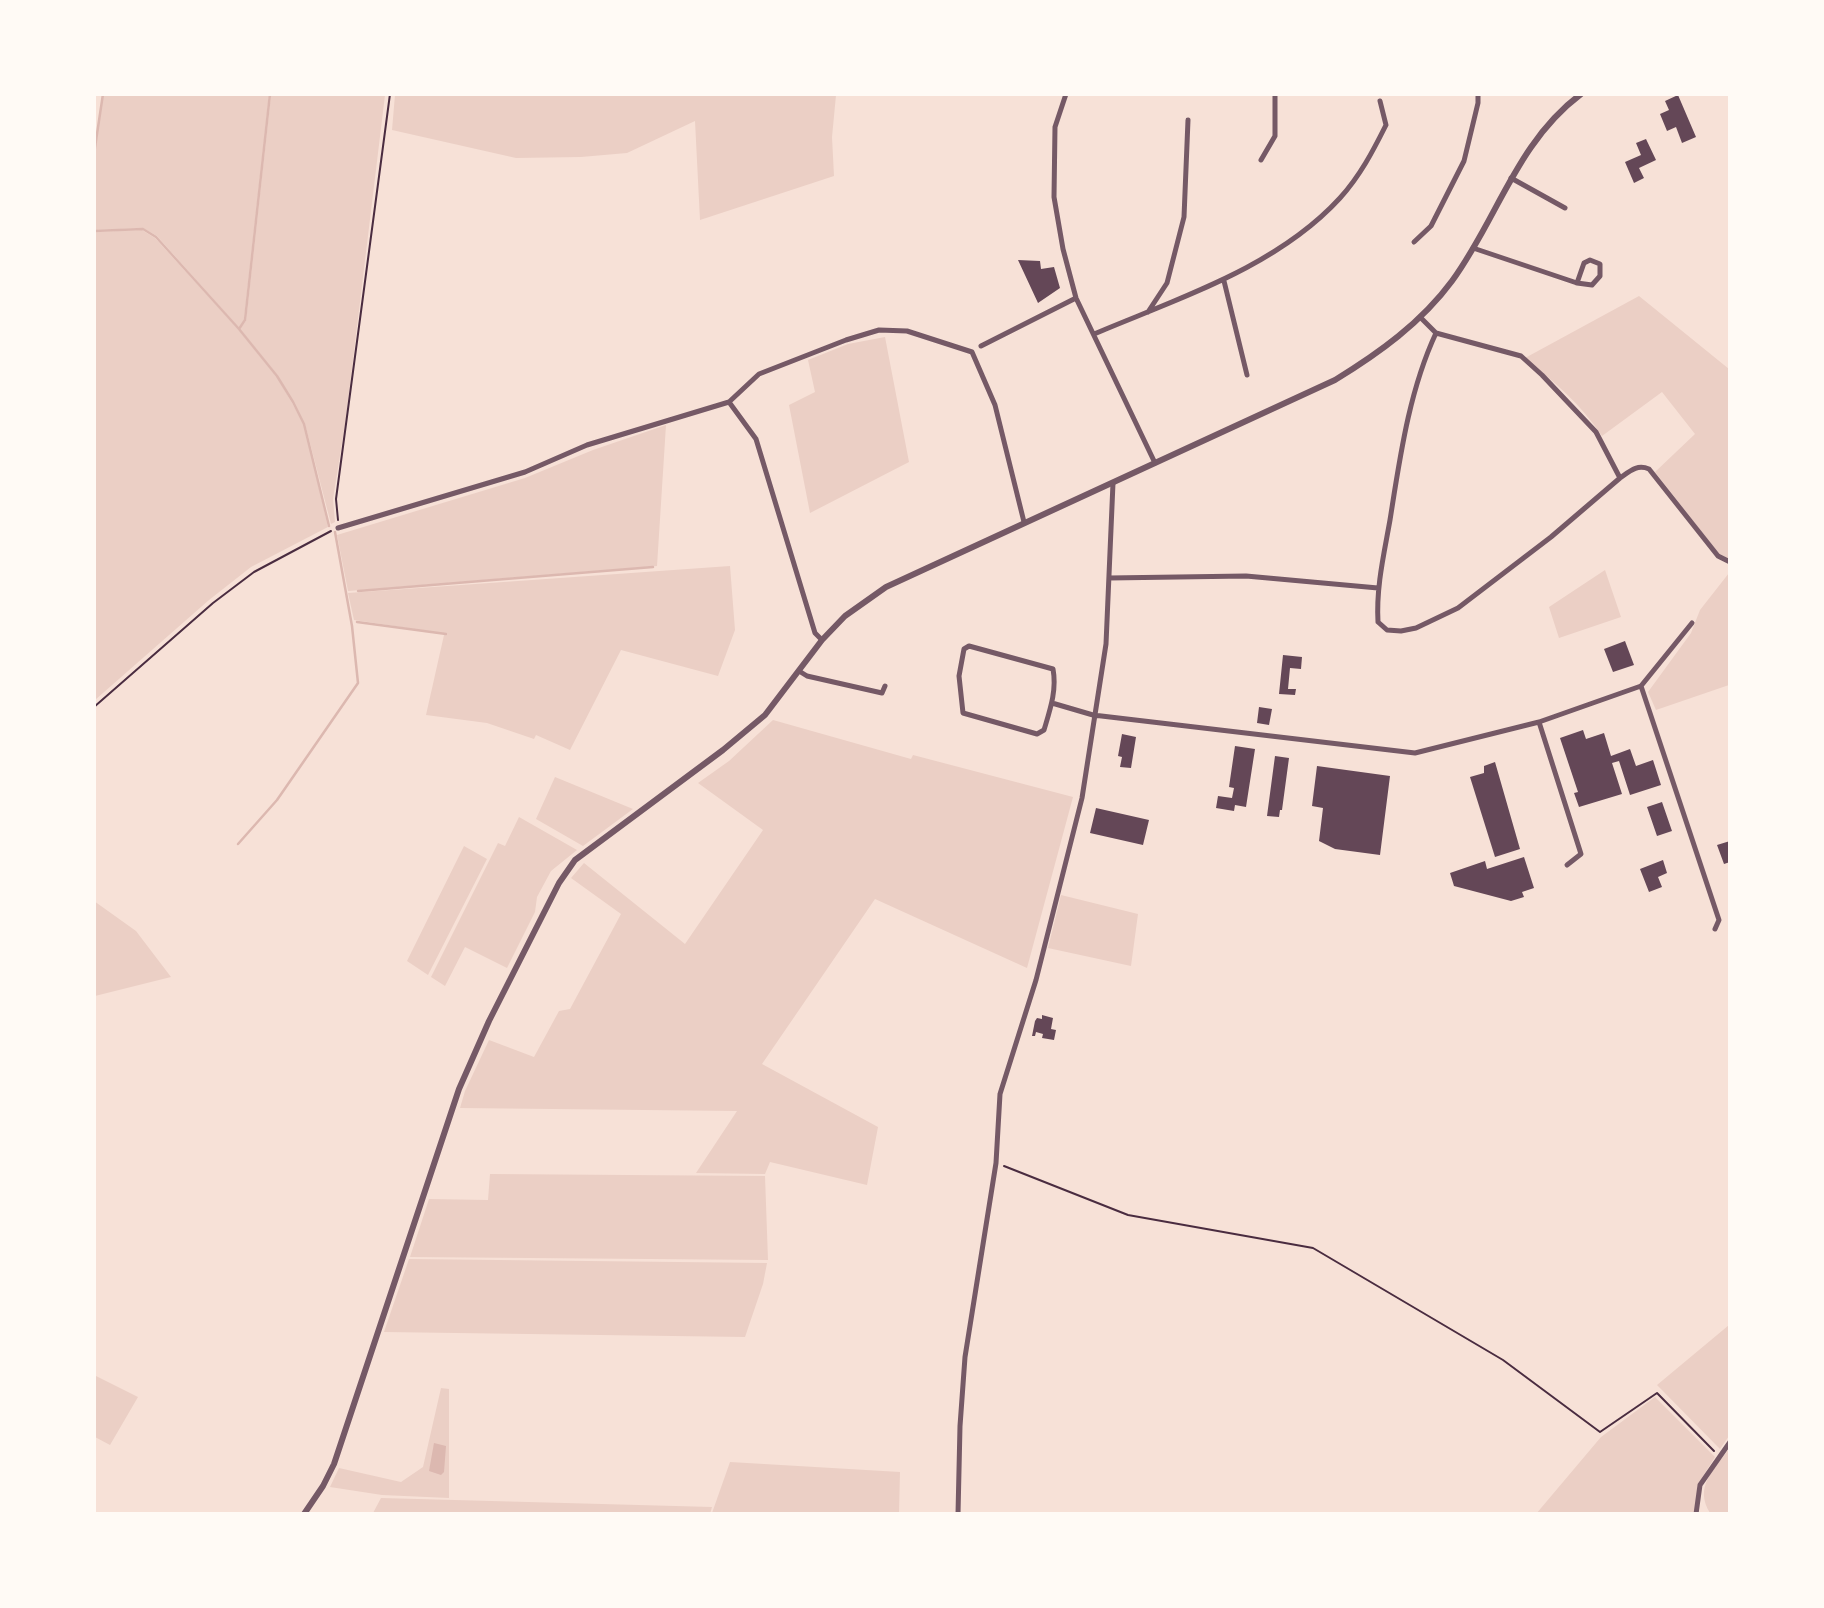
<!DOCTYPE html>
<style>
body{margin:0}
#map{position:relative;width:1824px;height:1608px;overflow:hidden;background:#f7e1d7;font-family:Montserrat,sans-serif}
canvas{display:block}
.frame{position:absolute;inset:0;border:96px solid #fffaf5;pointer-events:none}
</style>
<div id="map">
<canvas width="1824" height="1608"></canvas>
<div class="frame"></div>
</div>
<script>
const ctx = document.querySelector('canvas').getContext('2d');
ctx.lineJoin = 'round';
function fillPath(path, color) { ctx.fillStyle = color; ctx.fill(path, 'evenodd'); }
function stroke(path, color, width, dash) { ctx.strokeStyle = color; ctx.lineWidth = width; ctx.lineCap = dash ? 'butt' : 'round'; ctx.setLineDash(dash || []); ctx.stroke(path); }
const green = new Path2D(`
 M103,95H269L244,320L239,328L157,236L143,228L95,230L94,159Z
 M271,95H385L346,418L333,499L335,522L331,524L305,424L278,376L240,329L246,321Z
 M395,95H836L832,137L834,176L700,220L695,121L627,153L581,157L516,158L392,130Z
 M142,230L155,238L239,330L277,377L292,403L304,424L328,527L251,567L209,600L95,700V232Z
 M1639,296L1729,369V560L1719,554L1655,472L1695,434L1662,392L1602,436C1581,404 1554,382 1525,358Z
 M885,337L909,462L810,513L789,405L815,392L808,360L848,344Z
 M666,425L657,566L348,591L337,535L525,478L593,450Z
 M730,566L735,630L718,676L621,650L570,750L536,735L534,739L487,723L426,715L444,635L448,634L354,620L348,593Z
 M1605,570L1621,617L1559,638L1549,607Z
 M1729,573V685L1656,710L1648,692L1691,633L1700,610Z
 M773,720L911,759L913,755L1073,797L1027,968L875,899L762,1064L878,1127L867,1185L770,1162L765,1174L696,1173L737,1111L460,1108L465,1091L489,1040L534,1057L559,1011L570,1009L621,914L571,878L584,863L685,944L763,830L698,783L729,761Z
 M555,777L633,809L583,846L536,819Z
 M519,817L577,850L551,871L537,897L535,912L507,968L465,947L445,986L431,977L498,843L505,846Z
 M464,846L487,859L428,975L407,961Z
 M1061,895L1138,914L1131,966L1048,948Z
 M94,901L136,931L171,977L95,996Z
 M490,1174L765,1176L768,1260L410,1257L429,1199L488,1200Z
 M409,1259L767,1263L763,1284L745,1337L384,1332Z
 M1729,1325V1436L1720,1449L1657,1385Z
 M94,1375L138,1397L110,1445L95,1437Z
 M441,1388L449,1389V1498L382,1495L330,1487L339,1468L401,1482L423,1467Z
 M1655,1397L1715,1457L1698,1484L1695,1513L1536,1514L1601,1437Z
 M1729,1449V1513H1710C1694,1487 1713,1471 1729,1449Z
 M730,1462L900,1472L899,1513H712Z
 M381,1498L712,1507L710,1514L373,1513Z`);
const water = new Path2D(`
 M434,1443L446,1446L444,1472L441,1475L429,1471Z`);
const stream = new Path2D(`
 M94,154L103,94
 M94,231L143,229L156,237L239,329L277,376L293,402L304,424L329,526
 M239,329L245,320L270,94
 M358,591L653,567
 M357,622L446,634
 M238,844L277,800L358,683L352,626L335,532`);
const building = new Path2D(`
 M1678,95L1696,137L1682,143L1676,127L1667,131L1660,114L1669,110L1665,101Z
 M1646,139L1656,160L1639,168L1644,178L1634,183L1625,162L1641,155L1636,143Z
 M1018,260L1040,261L1041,269L1054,267L1060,288L1038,303Z
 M1625,641L1634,665L1613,672L1604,649Z
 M1283,655L1302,657L1301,669L1290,668L1288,689H1296L1295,695L1279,694Z
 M1259,707L1272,709L1269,725L1257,723Z
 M1583,730L1586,739L1604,733L1611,756L1630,749L1636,766L1653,760L1661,785L1630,795L1619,761L1612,763L1622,794L1579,807L1574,793L1578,792L1560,738Z
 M1122,734L1136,737L1131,768L1120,767L1122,757L1118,756Z
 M1235,746L1255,749L1246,807L1235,805L1234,811L1216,808L1218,796L1232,798L1234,788L1229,787Z
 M1275,756L1289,758L1282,810H1280L1279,817L1267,816Z
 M1495,762L1520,849L1495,857L1470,777L1484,773V766Z
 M1317,766L1390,776L1380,855L1335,849L1319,841L1323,808L1312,806Z
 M1662,802L1672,831L1657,836L1647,807Z
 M1096,808L1149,820L1143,845L1090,833Z
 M1730,841V862L1724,864L1717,845Z
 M1524,857L1534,888L1522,892L1524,897L1511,901L1454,886L1450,873L1485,861L1487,869Z
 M1663,860L1667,873L1658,877L1662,887L1649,892L1640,869Z
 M1042,1015L1053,1018L1051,1029L1056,1030L1054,1040L1042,1038L1043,1034L1036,1032L1035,1036H1032L1035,1021L1037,1018L1042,1019Z`);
const path = new Path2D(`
 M338,520L336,499L390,94
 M94,707L213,603L254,572L331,531
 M1004,1166L1128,1215L1313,1248L1503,1360L1600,1432L1657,1393L1714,1451`);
const minor = new Path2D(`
 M1066,94L1055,127L1054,197L1063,249L1076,298L1155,463
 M1261,160L1275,136V94
 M1511,178L1565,208
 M1414,242L1431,226L1464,161L1478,103V94
 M1473,248L1577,283L1584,263L1590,260L1600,264V276L1592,285L1577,283
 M1224,281L1247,375
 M1148,312L1167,283L1184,217L1188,120
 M1420,317L1436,333L1521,356L1542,375L1596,432L1620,478C1630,471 1637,464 1649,469L1718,556L1730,562
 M1436,333C1409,391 1400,457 1390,520C1384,554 1376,587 1378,622L1387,630L1401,631L1416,628L1458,608L1551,537L1620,478
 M1094,334C1179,298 1277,267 1340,198C1360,176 1373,151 1386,125L1380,101
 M981,346L1076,298
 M729,402L756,439L815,633L822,640
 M338,528L525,472L587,445L729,402L759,374L846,340L879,330L907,331L972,352L995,405L1024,522
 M1109,578L1246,576L1378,588
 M969,646L1053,669C1057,690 1050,710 1044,730L1037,734L963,713L959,676L964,649Z
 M799,671L807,676L882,693L885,686
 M1641,686L1719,920L1715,929
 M1052,703L1093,715L1415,753L1539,722L1641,686L1692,623
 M1539,722L1581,854L1567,865
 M958,1514L960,1426L965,1357L996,1163L1000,1094L1036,980L1082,798L1106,644L1113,483
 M1696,1514L1700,1485L1730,1442`);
const tertiary = new Path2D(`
 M304,1514L323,1486L334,1464L459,1089L489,1021L559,883L575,860L723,750L765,715L822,640L845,616L886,587L1335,380C1379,353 1421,323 1452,281C1498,218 1516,143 1581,94`);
fillPath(green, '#ebcfc5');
fillPath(water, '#dcb8b0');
stroke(stream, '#dcb8b0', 2.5);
fillPath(building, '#644757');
stroke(path, '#4a2c40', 2);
stroke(minor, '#755966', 5);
stroke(tertiary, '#755966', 6);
</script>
